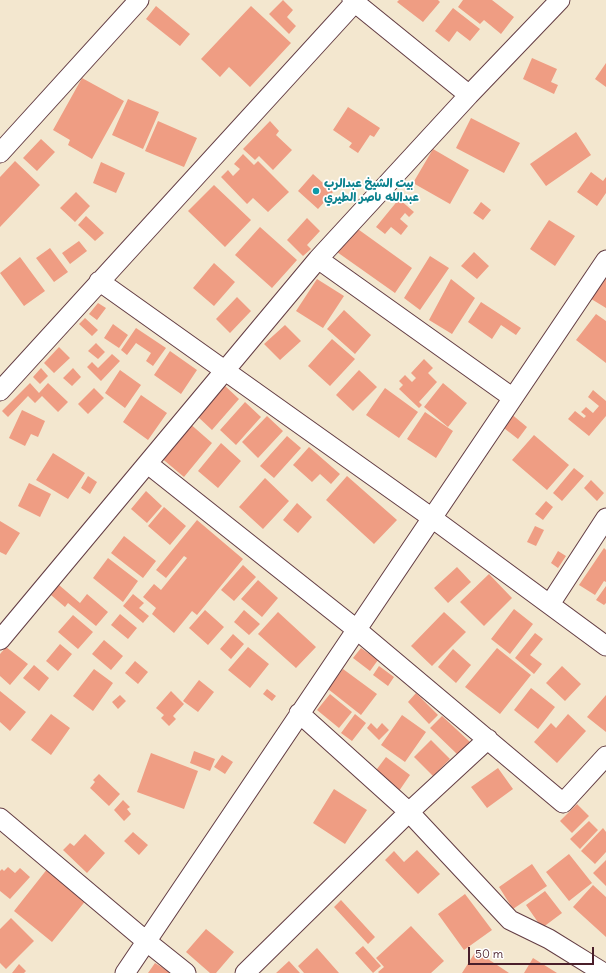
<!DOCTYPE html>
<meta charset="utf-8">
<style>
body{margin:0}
#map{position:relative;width:606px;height:973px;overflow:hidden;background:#f3e7cf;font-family:Delius,sans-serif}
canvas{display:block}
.scale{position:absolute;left:468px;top:947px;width:126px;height:18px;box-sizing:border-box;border:2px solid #4a1f2b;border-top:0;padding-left:5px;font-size:12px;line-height:14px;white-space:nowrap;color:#4a1f2b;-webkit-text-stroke:3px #fff;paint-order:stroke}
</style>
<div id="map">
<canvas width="606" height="973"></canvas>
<div class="scale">50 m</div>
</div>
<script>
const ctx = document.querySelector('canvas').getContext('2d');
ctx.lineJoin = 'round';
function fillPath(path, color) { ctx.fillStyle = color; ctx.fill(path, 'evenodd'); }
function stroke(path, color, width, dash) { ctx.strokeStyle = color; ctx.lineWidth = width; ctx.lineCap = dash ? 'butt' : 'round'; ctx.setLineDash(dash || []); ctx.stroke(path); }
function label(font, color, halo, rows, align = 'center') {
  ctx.font = font + ' Delius,"Playpen Sans Arabic",sans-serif'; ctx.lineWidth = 3.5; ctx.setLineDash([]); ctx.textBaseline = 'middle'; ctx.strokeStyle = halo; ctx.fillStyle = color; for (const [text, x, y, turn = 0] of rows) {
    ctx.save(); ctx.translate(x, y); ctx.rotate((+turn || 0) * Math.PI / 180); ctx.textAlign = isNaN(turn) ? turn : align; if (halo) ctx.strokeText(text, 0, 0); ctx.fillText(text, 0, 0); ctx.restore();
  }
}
const building = new Path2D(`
 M283,0L293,10L287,17L296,26L289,34L269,14Z
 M399,0H438L440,2L423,22L397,2Z
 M463,0H492L514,17L501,34L484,20L480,24L458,7Z
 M156,6L190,34L180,46L146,19Z
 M251,6L291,43L250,87L229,67L220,77L201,59Z
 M453,8L480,29L470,41L457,31L449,42L435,31Z
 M532,58L557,69L551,82L558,85L554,94L523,79Z
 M606,63V87L595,79Z
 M82,78L124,101L92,159L68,145L70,140L53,130Z
 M128,99L159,112L143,149L112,135Z
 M348,107L380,128L374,137L370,135L358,153L349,147L352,143L333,130Z
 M471,118L520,143L504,173L456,148Z
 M158,121L197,138L184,167L145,151Z
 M270,121L279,131L276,135L292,150L273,170L259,156L255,160L243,149Z
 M576,132L591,155L546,186L530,164Z
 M41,139L55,152L37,171L23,158Z
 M433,149L469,170L450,204L413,183Z
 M243,154L254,165L258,161L289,192L268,212L253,198L247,204L221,177L228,170L233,176L240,169L234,164Z
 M15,161L40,185L0,227V177Z
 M101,162L125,173L116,193L93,183Z
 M591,172L603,181L606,177V193L597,206L577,192Z
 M313,174L333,192L318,209L298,191Z
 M214,185L251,220L225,247L188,211Z
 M76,192L90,206L75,222L60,208Z
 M399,199L414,212L409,217L405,213L400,219L408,226L401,235L391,227L385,234L376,227Z
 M481,202L491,210L483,220L473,213Z
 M86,216L104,233L95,241L78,225Z
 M307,218L320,231L307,245L311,249L303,256L287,240Z
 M549,220L575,236L555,266L530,249Z
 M260,227L297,260L272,288L235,255Z
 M355,227L412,268L395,293L337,252Z
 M79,241L87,251L70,264L62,253Z
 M50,248L68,272L54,282L36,258Z
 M474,252L489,266L477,279L461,266Z
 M430,256L449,268L420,310L404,298Z
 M20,257L45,291L24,306L0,273Z
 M214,263L235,282L214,306L193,288Z
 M606,268V308L588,297Z
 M317,279L344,296L323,328L296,311Z
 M451,279L475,298L452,334L429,320Z
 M237,297L251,311L230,333L216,319Z
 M481,302L521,328L516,335L501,325L492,339L468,322Z
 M98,303L106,308L97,320L89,314Z
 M344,310L371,335L355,354L327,329Z
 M596,314L606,321V363L576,340Z
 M85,318L98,330L92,336L79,324Z
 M113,324L128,335L119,348L104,338Z
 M285,325L301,341L280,360L264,344Z
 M136,328L166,348L153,366L146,361L151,353L136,343L127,355L121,350Z
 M332,339L355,359L330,386L308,366Z
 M96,343L105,352L98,359L88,351Z
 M59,347L70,358L54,373L44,363Z
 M170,351L197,370L181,394L154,375Z
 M112,354L120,361L101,381L87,367L92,362L98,368Z
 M424,359L433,368L428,373L437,382L419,402L422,405L419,408L399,389L403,385L399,381L405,375L412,382L416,378L411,373Z
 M41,368L48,376L40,384L33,377Z
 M73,368L81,377L72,386L63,378Z
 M120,370L141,385L125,408L105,393Z
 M359,370L377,387L353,411L336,395Z
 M30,383L39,393L48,383L68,402L58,412L42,396L35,403L28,396L8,417L2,411Z
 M443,383L467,403L448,427L424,407Z
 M223,384L239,399L212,430L196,415Z
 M94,388L104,398L88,414L78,404Z
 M385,388L418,412L399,438L366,415Z
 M593,390L606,401V416L589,436L568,419L575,411L584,418L586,416L581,412L586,407L593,413L599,406L588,397Z
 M141,395L167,413L148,440L123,422Z
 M245,402L261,417L236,445L220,430Z
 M22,410L45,421L38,437L31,434L25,446L9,438Z
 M425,412L453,431L436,458L407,439Z
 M510,413L527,427L518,439L500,425Z
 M267,416L283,431L258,458L242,442Z
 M188,422L212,443L184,477L159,456Z
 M534,435L569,465L547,490L512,460Z
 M287,436L301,448L274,478L260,466Z
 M221,443L241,461L218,488L198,471Z
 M309,447L340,474L331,484L320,474L312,482L293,465Z
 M53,453L85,473L68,499L36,480Z
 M574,468L584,476L562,501L553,493Z
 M88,476L97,482L90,494L81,488Z
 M347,476L397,520L374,544L326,500Z
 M265,478L289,501L263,529L239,507Z
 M591,480L604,493L597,501L584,488Z
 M29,483L51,494L40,517L18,506Z
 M146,491L162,506L147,523L131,509Z
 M546,501L553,507L543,520L535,514Z
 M297,503L312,517L298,533L283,520Z
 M164,507L186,526L170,545L148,526Z
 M197,520L243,559L197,615L192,611L174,633L152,614L156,608L143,597L154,584L161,590L187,558L184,556L166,578L156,570Z
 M0,521L20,533L6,555L0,552Z
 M535,526L544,530L536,546L527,542Z
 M124,536L156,561L143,578L111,553Z
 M604,548L606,550V582L604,581L595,595L579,585Z
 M558,551L566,556L558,568L551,563Z
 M108,558L138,581L123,602L93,578Z
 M243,565L256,577L234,601L221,590Z
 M457,567L471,582L448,603L434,588Z
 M489,574L512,598L484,626L460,602Z
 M258,580L278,598L262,617L241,599Z
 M59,585L80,603L87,594L108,612L96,626L68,603L65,607L51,595Z
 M606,586V603L604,605L596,600Z
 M133,594L144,603L139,608L149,616L143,623L123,606Z
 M514,609L533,624L510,654L491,639Z
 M205,610L224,627L208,645L189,628Z
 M244,610L260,624L249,635L234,622Z
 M278,612L316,647L296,668L258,634Z
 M444,612L466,632L432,666L411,646Z
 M120,614L137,628L128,639L111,625Z
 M73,615L93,632L78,649L58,632Z
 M535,633L543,639L530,655L542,664L534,674L515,658Z
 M233,634L244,644L231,659L220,649Z
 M104,640L123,656L111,670L92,654Z
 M60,644L72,654L58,671L46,661Z
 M6,647L28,664L10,685L0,676V654Z
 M248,647L269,664L250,688L228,670Z
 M361,648L378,660L370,671L353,658Z
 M497,648L531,675L500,714L465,687Z
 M453,649L471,665L456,683L438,667Z
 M135,661L148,672L138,684L125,673Z
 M34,665L49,678L39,691L23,678Z
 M379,666L394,677L388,686L373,675Z
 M562,666L581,684L565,701L546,683Z
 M94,669L113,683L93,711L73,696Z
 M343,669L377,694L361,715L328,689Z
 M199,680L214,692L198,712L183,701Z
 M531,688L555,707L538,729L514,710Z
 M267,689L276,696L272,701L263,694Z
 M0,691L26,712L10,731L0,722Z
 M171,691L184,704L173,716L176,719L169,726L161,718L164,715L156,708Z
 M416,693L438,715L429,724L408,702Z
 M330,694L352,712L339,728L317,710Z
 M120,695L126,701L118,709L112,702Z
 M606,695V732L587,717Z
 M51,714L70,728L51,755L31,740Z
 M355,714L366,723L352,741L341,733Z
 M568,714L586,731L557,763L534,742L551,723L556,728Z
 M402,715L426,732L405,762L381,745Z
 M442,716L470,742L458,755L430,728Z
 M371,723L377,729L382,723L389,730L379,740L367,728Z
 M431,740L450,759L433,776L414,757Z
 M194,751L215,759L210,771L190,763Z
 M151,753L198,771L184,809L137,792Z
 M222,755L233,762L225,774L214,767Z
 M386,757L410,775L399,791L374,773Z
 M498,768L513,789L487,808L471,787Z
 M99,774L120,794L109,806L90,788L95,782L93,780Z
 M334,789L367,810L345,844L313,823Z
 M123,800L130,807L127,809L131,814L124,821L114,810Z
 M577,804L589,816L572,833L560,821Z
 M589,821L598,830L580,849L570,839Z
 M603,828L606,832V852L595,864L581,851Z
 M133,832L148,845L139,855L124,841Z
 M85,834L105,853L87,873L63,850L70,843L74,846Z
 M417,850L440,874L418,894L385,860L394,851L404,862Z
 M569,854L592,883L569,901L546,872Z
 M606,860V886L593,873Z
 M532,864L547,886L513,909L499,887Z
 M8,867L15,873L20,868L30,877L10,899L0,891V871L2,869L4,871Z
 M48,868L87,899L52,942L14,911Z
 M593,885L606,897V937L573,907Z
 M545,891L562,913L542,928L526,905Z
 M465,894L492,930L464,950L438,914Z
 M341,900L375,937L368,944L334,907Z
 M11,918L34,941L6,969L0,963V929Z
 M411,926L444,961L431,973H379L378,972L384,967L376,958Z
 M206,929L234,952L216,973H210L186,952Z
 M363,946L381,966L373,973L355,953Z
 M317,948L339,973H304L298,966Z
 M476,951L509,973H462Z
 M533,958L557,973H524Z
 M289,961L300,973H276Z
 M155,963L171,973H148Z
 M19,964L26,971L24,973H12Z`);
const minor = new Path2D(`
 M469,95L560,0
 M0,153L139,0
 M318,259L469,95L352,0
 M99,281L432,518L606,646
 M0,391L357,0
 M148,464L356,629L563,803L606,756
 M550,604L606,518
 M0,640L318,259L513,398
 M299,713L409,812L510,920L549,939L604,973
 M0,818L146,941L186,973
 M125,973L606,260
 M245,973L409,812L488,739`);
const markers = [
 [316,191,4,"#0f9aa8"]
];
const cultureNames = [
 ["بيت الشيخ عبدالرب",324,184],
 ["عبدالله ناصر الطيري",324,198]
];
fillPath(building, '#ef9d83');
stroke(minor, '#633d44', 21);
stroke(minor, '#fff', 19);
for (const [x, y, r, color] of markers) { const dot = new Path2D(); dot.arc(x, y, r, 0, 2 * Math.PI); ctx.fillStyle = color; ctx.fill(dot); stroke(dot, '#fff', 1.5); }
label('bold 12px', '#0d838f', '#fff', cultureNames, 'left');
</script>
